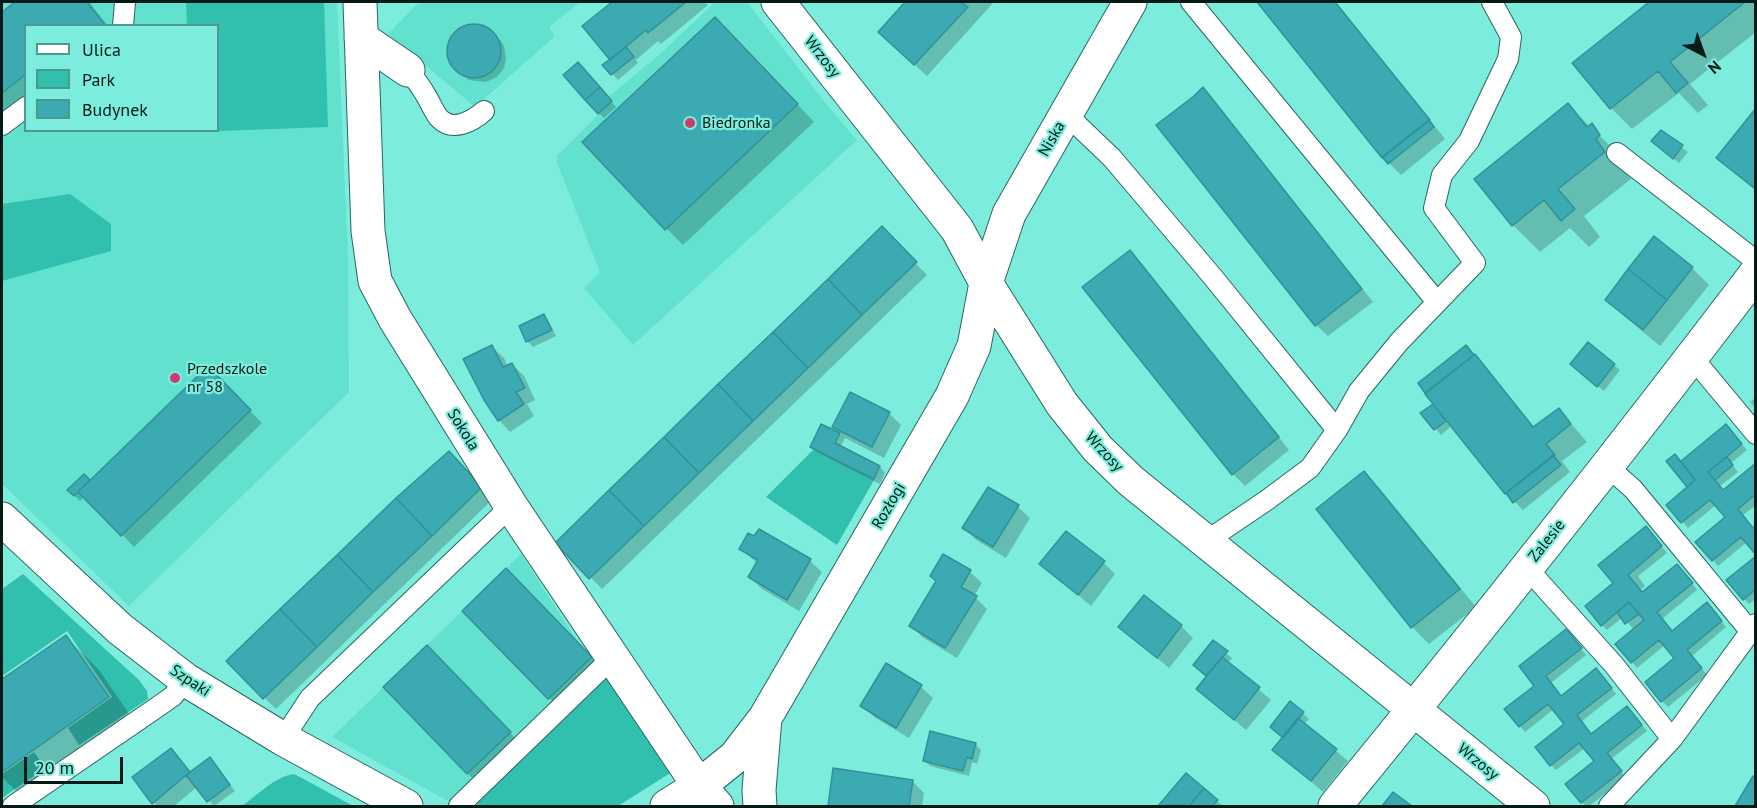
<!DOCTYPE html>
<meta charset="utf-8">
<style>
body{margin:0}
#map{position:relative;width:1757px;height:808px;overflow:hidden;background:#7ceddc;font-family:"PT Sans",sans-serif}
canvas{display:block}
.frame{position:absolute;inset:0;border:3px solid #031b17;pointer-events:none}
.legend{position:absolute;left:24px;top:24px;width:195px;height:108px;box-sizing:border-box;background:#7ceddc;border:2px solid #4c998d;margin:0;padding:8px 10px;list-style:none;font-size:18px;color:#031b17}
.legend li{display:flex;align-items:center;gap:12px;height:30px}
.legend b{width:30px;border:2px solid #4c998d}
.north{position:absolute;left:1673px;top:24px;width:60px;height:60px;-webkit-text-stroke:4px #7ceddc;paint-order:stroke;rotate:139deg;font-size:16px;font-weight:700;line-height:24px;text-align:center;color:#031b17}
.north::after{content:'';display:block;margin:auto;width:21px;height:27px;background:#031b17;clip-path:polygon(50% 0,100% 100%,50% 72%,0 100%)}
.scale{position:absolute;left:24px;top:757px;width:99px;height:27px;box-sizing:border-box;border:3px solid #031b17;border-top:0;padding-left:8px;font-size:18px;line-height:21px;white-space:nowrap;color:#031b17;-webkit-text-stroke:4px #7ceddc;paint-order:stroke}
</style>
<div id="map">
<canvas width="1757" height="808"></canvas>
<div class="frame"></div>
<ul class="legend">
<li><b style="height:8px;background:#fff"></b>Ulica</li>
<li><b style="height:16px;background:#31bfae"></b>Park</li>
<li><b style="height:16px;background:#3baab3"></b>Budynek</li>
</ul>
<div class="north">N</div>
<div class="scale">20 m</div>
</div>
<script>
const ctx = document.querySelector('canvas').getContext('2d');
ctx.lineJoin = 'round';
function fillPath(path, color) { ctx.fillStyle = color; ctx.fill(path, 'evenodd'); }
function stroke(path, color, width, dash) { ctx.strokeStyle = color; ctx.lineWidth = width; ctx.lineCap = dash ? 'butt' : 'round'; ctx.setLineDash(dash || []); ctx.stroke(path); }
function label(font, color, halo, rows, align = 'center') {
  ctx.font = font + ' "PT Sans",sans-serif'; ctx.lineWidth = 4.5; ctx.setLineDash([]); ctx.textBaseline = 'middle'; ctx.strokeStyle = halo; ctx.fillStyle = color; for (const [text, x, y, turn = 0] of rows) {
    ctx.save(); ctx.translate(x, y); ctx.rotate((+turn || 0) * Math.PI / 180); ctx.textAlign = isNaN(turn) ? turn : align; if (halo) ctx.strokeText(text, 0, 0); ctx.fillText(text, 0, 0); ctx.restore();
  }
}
const built = new Path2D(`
 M2,2H337L348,258L349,392L129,606L2,484ZM26,26H218V130H26Z
 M422,2H580L549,27L555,36L475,107L388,34L417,4Z
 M715,2H747L827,105L857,140L633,345L584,288L600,272L557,163V156L612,101L608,97L659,55Z
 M521,554L580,645L611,674L481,797L477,806H457L332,737Z`);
const green = new Path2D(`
 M186,2H324L328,127L191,132V131L218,130V26L187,25Z
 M70,194L111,224V251L2,281V204Z
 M814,449L874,480L837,545L766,497Z
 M23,574L139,680L147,691L148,699L79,745L68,728L112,697L67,631L2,676V589Z
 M611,674L675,770L618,806H477L480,797Z
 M34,752L45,768L2,798V774Z
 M294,774L300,777L353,806H242C258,795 274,777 294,774Z`);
const shadow = new Path2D(`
 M16,2H89L108,26H26V104L2,123V13Z
 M614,2H705L708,5L661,44L658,41L636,60L638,63L618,80L604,65L611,60L584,26Z
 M907,2H994L927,76L880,32Z
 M1259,2H1336L1445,139L1401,175L1389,163Z
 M1652,2H1756V32L1690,84L1708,105L1698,113L1679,93L1632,129L1611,108L1574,63Z
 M478,25L488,29L501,41L504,46L506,59L504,68L497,77L486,82L469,80L454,67L449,57L448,48L451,38L463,28Z
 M732,36L814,122L683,245L666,228Z
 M583,70L616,107L604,118L599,113Z
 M1203,89L1214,101L1373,302L1328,336L1316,325Z
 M1568,106L1618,153L1622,166L1631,179L1584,216L1600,237L1589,247L1570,228L1540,252L1513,225Z
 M1756,111V191L1718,158Z
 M1661,132L1688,152L1679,163L1659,147Z
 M882,229L927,275L602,589L557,543Z
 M1654,239L1692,268L1709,285L1660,346L1624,316L1607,299Z
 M1129,252L1141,263L1289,450L1245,486L1233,474Z
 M544,316L549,322L556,336L533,347L527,341Z
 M492,347L504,358L508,367L512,364L524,376L535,400L527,404L534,416L510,432L499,420Z
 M1466,347L1483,364L1535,428L1559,410L1587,442L1562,461L1570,472L1523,510L1506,493L1420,384Z
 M1614,365L1620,370L1604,391L1578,370Z
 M208,368L262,423L134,547L85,496L80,501L69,490L84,476L90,482Z
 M1756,397V409L1750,402Z
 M1438,411L1450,427L1441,435L1423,413Z
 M889,413L901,425L884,458L845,438L840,448L880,467L885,473L880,484L817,452L811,447L822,426L842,435L834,426Z
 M1726,426L1747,450L1731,463L1738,472L1720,486L1724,491L1756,465V505L1742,516L1753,529L1747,542L1718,566L1713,560L1727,517L1716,505L1688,528L1668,505L1689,487L1682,463Z
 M448,453L493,499L276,709L228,661Z
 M1364,473L1381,490L1476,607L1429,644L1412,627L1318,509Z
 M989,489L1018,507L1030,518L1006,558L976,540L964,528Z
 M759,531L810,561L822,572L799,611L762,589L750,577L758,564L741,549L755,538Z
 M1651,534L1667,553L1638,576L1645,586L1640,590L1643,594L1683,571L1697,590L1662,619L1673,632L1712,610L1726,627L1692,656L1707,675L1668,707L1662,701L1676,658L1665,645L1637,668L1632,662L1634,630L1623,617L1607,630L1602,625L1615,583Z
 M944,556L970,572L982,583L974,596L987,609L957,658L922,637L911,625L937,582Z
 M1756,558V599L1749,604L1744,599Z
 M1104,563L1115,574L1091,606L1041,564Z
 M506,570L596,663L555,704L464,611Z
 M1144,597L1181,626L1193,638L1169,668L1120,627Z
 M66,637L99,670L141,731L31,806L2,777V681Z
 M1572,637L1586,655L1551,683L1562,697L1602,676L1616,694L1581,722L1592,735L1627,708L1647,731L1611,759L1626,778L1589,806H1586L1582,802L1596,762L1585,748L1556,770L1551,765L1566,724L1554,709L1525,732L1506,709L1536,686Z
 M1213,642L1232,658L1228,663L1271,700L1246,730L1198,689L1208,676L1200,671Z
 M427,647L515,738L473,779L385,687Z
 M886,666L921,687L933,698L909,738L874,717L862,705Z
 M1291,703L1309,719L1304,724L1348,761L1323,792L1274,750L1284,738Z
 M975,744L981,750L977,764L972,762L969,776L930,766L924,760Z
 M171,750L192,773L215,765L235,791L214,806L197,787L174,806H157L134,778Z
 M835,770L912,781L924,793L922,806H829Z
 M1186,775L1217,801L1223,806H1160Z`);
const building = new Path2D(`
 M15,2H87L106,26H26V74L2,93V12Z
 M612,2H686L648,33L646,30L610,60L582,26Z
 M905,2H961L968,7L914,65L878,32Z
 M1257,2H1335L1430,120L1382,158Z
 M1649,2H1745L1670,62L1688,83L1676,93L1658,71L1610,109L1572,63Z
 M715,17L798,104L665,230L582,142Z
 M447 51a27 27 0 1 1 54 0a27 27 0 1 1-54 0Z
 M626,47L634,57L611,75L602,65Z
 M578,62L600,87L585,100L563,75Z
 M600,87L612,101L598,114L585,100Z
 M1203,87L1362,289L1315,326L1156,125L1194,96Z
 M1568,103L1587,127L1592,123L1600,135L1596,139L1605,152L1558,189L1575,209L1561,221L1544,200L1512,226L1474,179Z
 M1756,108V186L1754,188L1716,158Z
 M1429,120L1434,127L1388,164L1382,157Z
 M1661,130L1683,145L1673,159L1651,141Z
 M882,226L917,262L862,315L828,279Z
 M1654,236L1693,267L1667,300L1628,269Z
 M1130,250L1279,437L1232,475L1082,287Z
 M1628,269L1667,300L1643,330L1605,300Z
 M828,279L862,315L808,368L773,332Z
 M544,314L552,330L526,342L519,326Z
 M773,332L808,368L753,421L718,384Z
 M1588,342L1615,364L1597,387L1570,364Z
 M492,345L503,367L512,363L525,388L516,392L524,404L498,421L484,400L463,359Z
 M1466,345L1474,355L1425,393L1418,383Z
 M1475,354L1533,427L1559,408L1571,424L1546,444L1555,455L1505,494L1425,394Z
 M208,366L251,410L121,536L78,492Z
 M718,384L753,421L699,473L664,437Z
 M850,392L890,412L872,447L832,427Z
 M1433,404L1446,421L1434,430L1420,413Z
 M821,424L840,433L835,443L880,466L874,479L810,447Z
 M1726,424L1742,444L1708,472L1723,490L1756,463V494L1738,509L1753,528L1756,525V555L1741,537L1712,561L1695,542L1725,517L1710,500L1681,523L1666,505L1695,480L1681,461Z
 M664,437L699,473L644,526L609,490Z
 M449,451L482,487L432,536L396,498Z
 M1675,454L1695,480L1687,487L1666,461Z
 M1553,455L1561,465L1513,503L1506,493Z
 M1727,457L1733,465L1715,480L1708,472Z
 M1364,471L1460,589L1411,628L1316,509Z
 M84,474L90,480L74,496L67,490Z
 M988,487L1019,505L993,547L962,528Z
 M609,490L644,526L589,579L555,543Z
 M396,498L432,536L373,592L337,555Z
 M1646,526L1662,546L1628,575L1642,592L1677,564L1693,583L1657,612L1672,631L1707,602L1722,621L1687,650L1702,668L1661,702L1645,682L1674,658L1659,640L1631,663L1615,644L1644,620L1629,602L1601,626L1585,606L1613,583L1598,565Z
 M759,529L811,559L787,600L748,577L758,560L739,549L748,533L754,536Z
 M1066,531L1105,561L1078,595L1039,564Z
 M943,554L971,570L961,587L977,596L945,648L909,626L936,581L930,576Z
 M337,555L373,592L317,647L280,609Z
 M1756,556V589L1743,600L1726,580Z
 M506,568L592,657L548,699L462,611Z
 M1144,595L1182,625L1157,658L1118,627Z
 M1629,602L1639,614L1625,624L1617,612Z
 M280,609L317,647L263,699L226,661Z
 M1566,629L1582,648L1546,676L1561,696L1596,668L1612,688L1577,715L1591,734L1627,706L1642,725L1607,753L1622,771L1581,803L1565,784L1594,761L1579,743L1550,766L1535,747L1564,724L1548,704L1519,727L1504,709L1534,686L1519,666Z
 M66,635L109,697L2,772V679Z
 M1213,640L1228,651L1206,676L1193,665Z
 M427,645L511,732L467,774L383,687Z
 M1222,657L1260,687L1234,720L1196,689Z
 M886,663L922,685L896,728L860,706Z
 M1290,701L1304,712L1283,738L1270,727Z
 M1298,718L1337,749L1311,781L1272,750Z
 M930,731L976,743L972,759L967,757L963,771L923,761Z
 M171,748L190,772L152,804L132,777Z
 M210,757L230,785L207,802L186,775Z
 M833,768L913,780L909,806H828Z
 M1186,773L1204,788L1189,806L1178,805L1158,806Z
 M1753,776L1756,778V806H1735Z
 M1204,788L1218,800L1212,806H1189Z
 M1393,792L1412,806H1382Z`);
const service = new Path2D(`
 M1191,2L1437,302
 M123,26L125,2
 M408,70C414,78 420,85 425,94C430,101 434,113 440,119C453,132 473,121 484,111
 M1066,114L1112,158L1212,276L1337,430
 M2,125L26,107
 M1617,153L1756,261
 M1692,357L1756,434
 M1606,465L1633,489L1750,631
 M1205,542L1267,500L1310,468L1337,430L1359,391L1399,342L1475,263L1434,208L1442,175L1469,141L1508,59L1511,37L1492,2
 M1526,567L1614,665L1672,739
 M283,739L310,698L511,506
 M13,806L156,708L173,696L186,680
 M459,806L613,657
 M1609,806L1672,739L1756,624`);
const minor = new Path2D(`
 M360,2L368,231L375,281L395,319L511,506L699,786L717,806
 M778,2L957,229L986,283L1062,404L1098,449L1131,481L1533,806
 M361,38L408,70
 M2,519L120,629L186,680L283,739L406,806
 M667,806L699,786L735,757L765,718L952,396L974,346L986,283L1009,214L1130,2
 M760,806L759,790L765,718
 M1335,806C1478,631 1619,453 1756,273`);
const markers = [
 [690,123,6,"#c83c6e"],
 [175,378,6,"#c83c6e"]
];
const streetNames = [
 ["Wrzosy",822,57,52],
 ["Niska",1052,139,-60],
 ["Sokola",463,430,58],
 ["Wrzosy",1104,452,47],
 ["Rozłogi",889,506,-60],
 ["Zalesie",1547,541,-52],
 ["Szpaki",190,681,33],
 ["Wrzosy",1478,762,39]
];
const poiNames = [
 ["Biedronka",702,123],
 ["Przedszkole",187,369],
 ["nr 58",187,387]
];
fillPath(built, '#62e1cf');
fillPath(green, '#31bfae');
fillPath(shadow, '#0003');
fillPath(building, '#3baab3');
stroke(building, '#349097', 1.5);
stroke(service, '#2a665e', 22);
stroke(minor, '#2a665e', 35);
stroke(service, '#fff', 20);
stroke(minor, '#fff', 33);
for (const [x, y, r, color] of markers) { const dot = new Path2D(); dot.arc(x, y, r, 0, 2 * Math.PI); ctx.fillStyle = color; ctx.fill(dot); stroke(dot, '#7ceddc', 2); }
label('16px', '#031b17', '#7ceddc', streetNames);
label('16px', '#031b17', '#7ceddc', poiNames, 'left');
</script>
